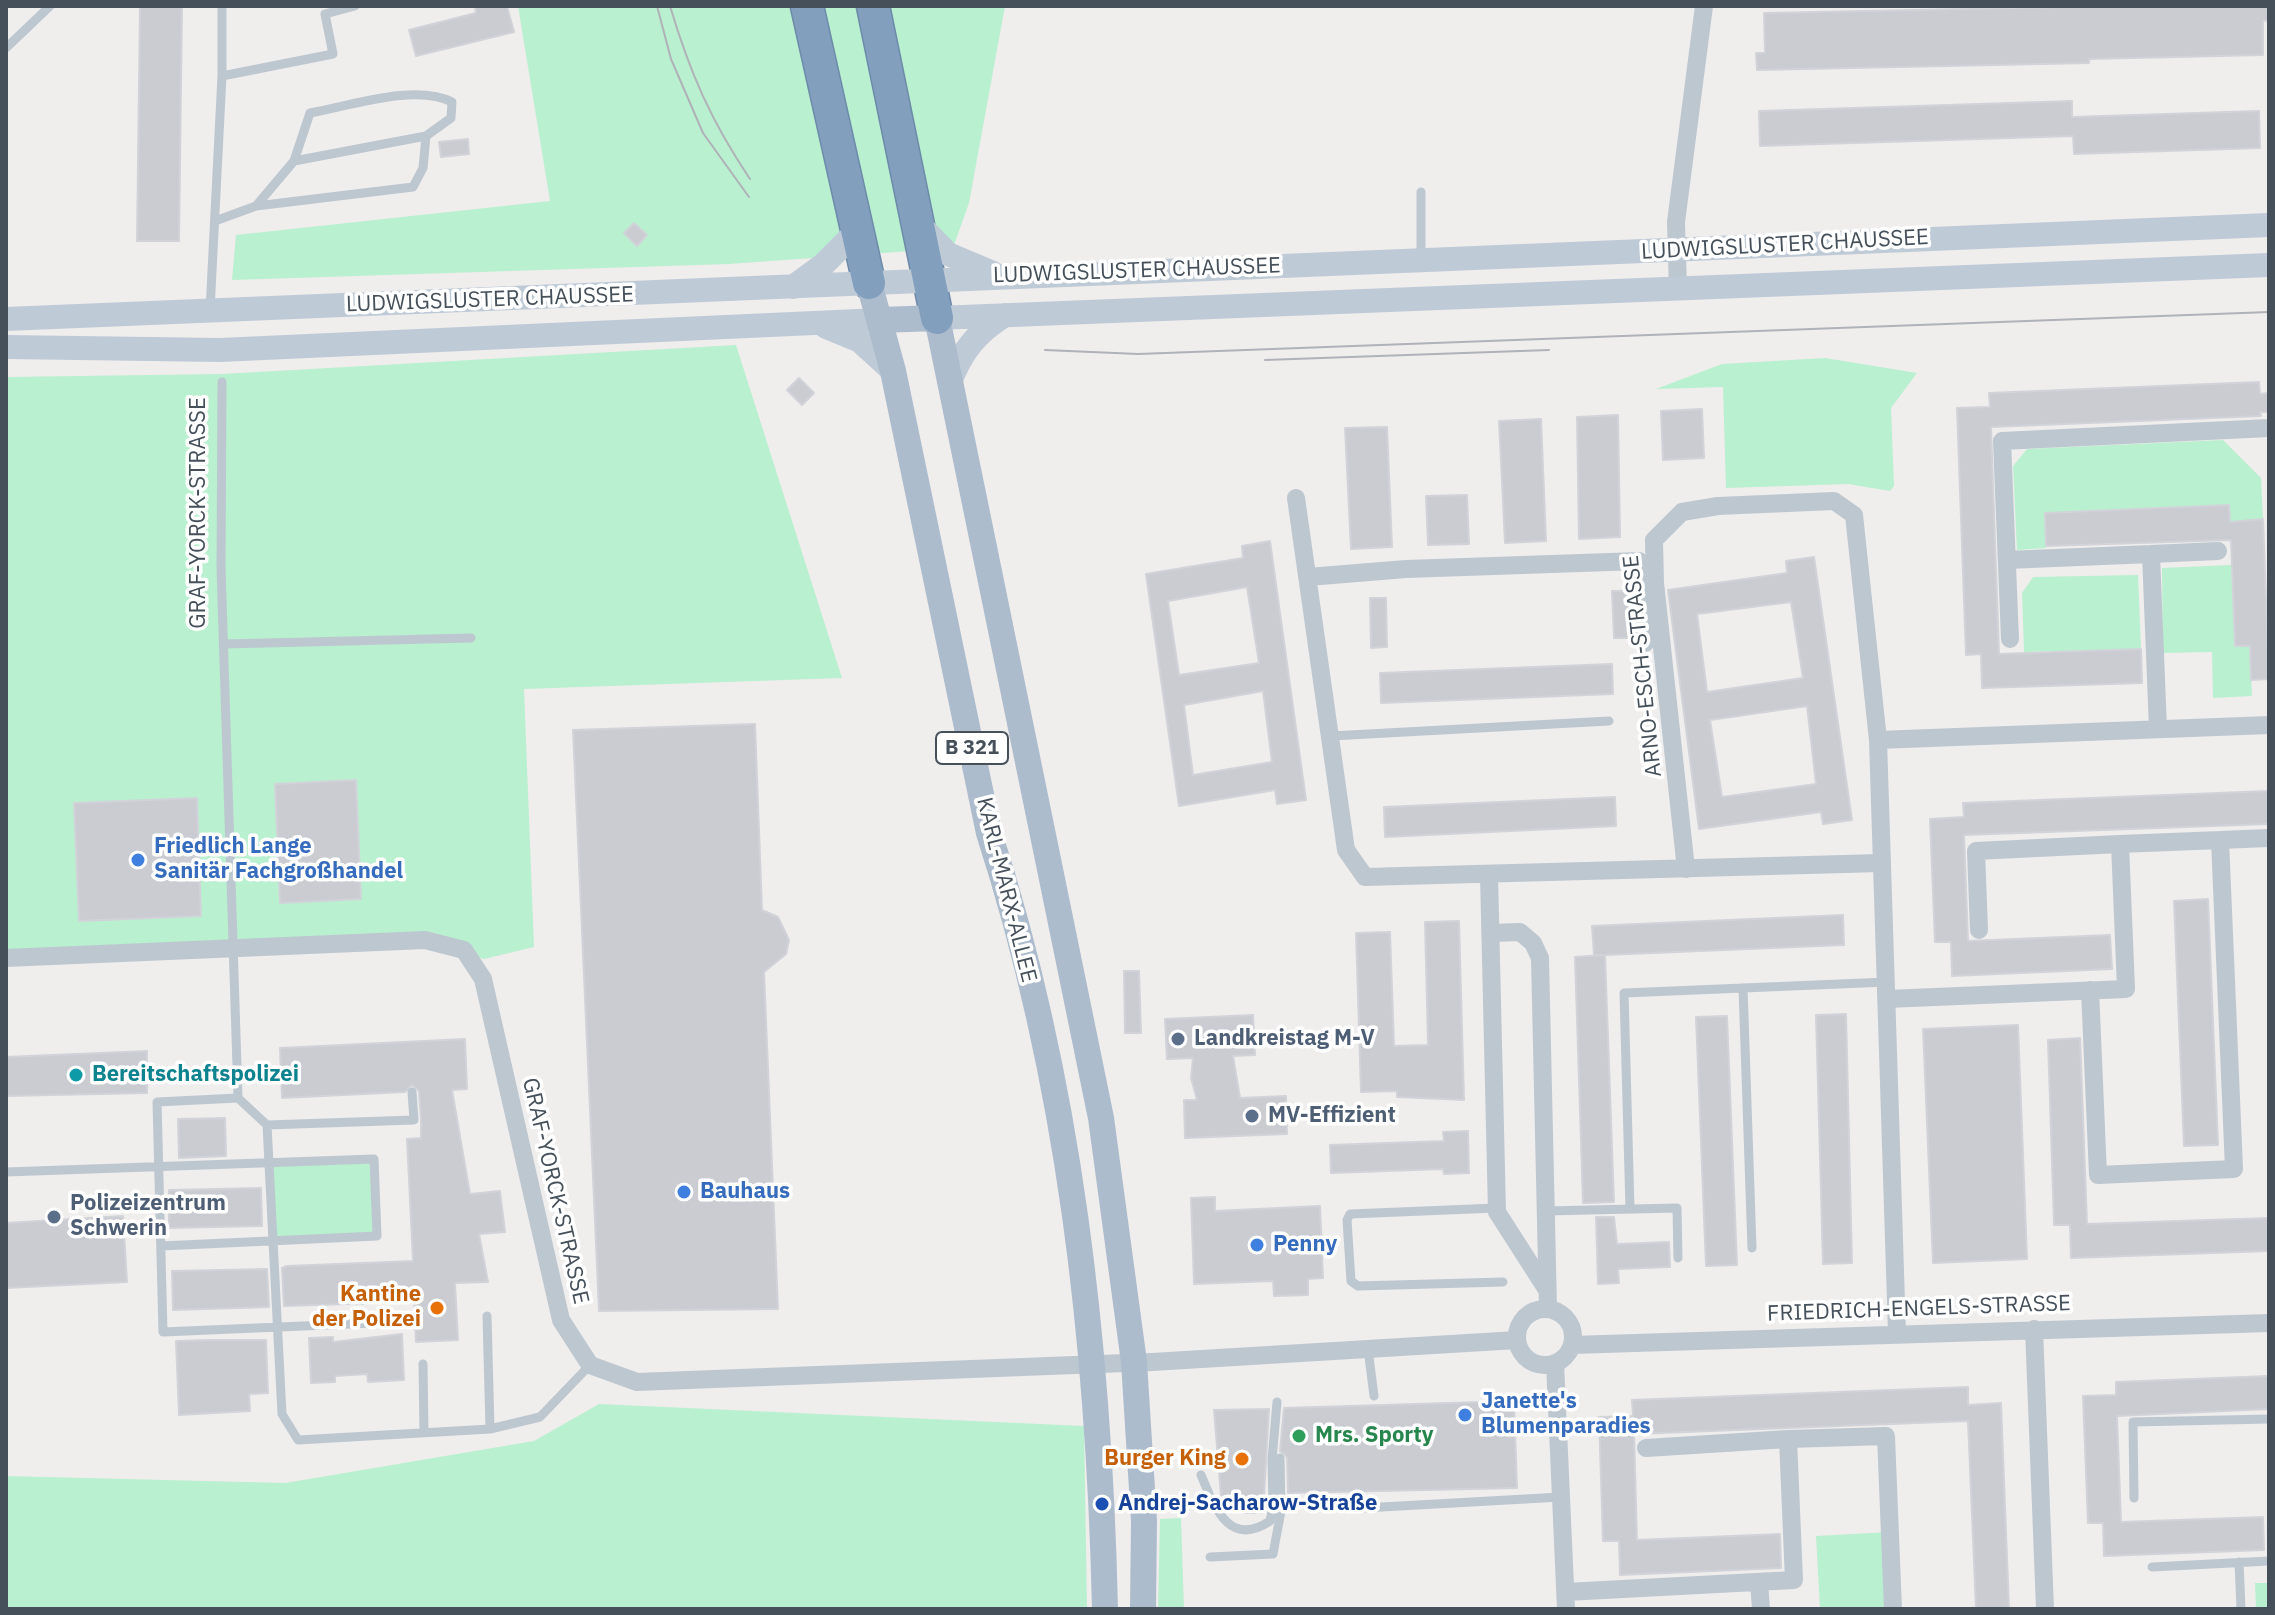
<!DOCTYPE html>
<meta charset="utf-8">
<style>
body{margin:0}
#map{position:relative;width:2275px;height:1615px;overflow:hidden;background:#f0eded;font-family:"IBM Plex Sans",sans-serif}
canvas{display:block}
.frame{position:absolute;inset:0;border:8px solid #45505b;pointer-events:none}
</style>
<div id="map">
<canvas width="2275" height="1615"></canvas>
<div class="frame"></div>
</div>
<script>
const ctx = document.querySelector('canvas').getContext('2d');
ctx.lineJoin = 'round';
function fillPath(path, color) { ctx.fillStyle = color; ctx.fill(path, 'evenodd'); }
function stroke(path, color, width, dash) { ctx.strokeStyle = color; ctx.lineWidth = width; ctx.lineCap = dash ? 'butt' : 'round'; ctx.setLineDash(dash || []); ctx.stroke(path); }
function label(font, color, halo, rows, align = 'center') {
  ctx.font = font + ' "IBM Plex Sans",sans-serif'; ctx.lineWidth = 7; ctx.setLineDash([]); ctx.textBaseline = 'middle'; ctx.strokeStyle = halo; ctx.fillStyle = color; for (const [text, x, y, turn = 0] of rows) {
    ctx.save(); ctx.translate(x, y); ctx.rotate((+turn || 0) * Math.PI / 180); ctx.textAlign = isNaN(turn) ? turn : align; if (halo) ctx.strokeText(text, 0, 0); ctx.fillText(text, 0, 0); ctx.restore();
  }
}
const green = new Path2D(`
 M518,6H1005L969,203L953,248L729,264L232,280L236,235L550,201Z
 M736,345L842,678L524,689L534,947L484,959L425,940L6,958V377L222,374Z
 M1825,358L1917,373L1891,408L1894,486L1890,491L1848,484L1726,488L1723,387L1656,389L1722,364Z
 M2223,440L2261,478L2263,519L2230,522L2045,513L2046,548L2017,550L2013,466L2027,449Z
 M2231,565L2235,646H2250L2252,696L2213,698L2212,652L2163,653L2162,568Z
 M2138,575L2141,649L2024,652L2022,593L2033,577Z
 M374,1159L377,1236L272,1241L269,1164Z
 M599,1404L1084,1426L1087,1609H6V1476L285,1483L534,1441Z
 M1181,1518L1184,1609H1158L1160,1519Z
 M1889,1532L1893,1609H1820L1816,1536Z
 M2255,1583H2269V1609H2256Z`);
const building = new Path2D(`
 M140,6H182L179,241H137Z
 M475,6H507L514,32L416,56L409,30L476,13Z
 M2112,6H2269V20L2263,21V55L2089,59V63L1757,70L1756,53H1765L1764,13Z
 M2072,101V117L2259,111L2260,148L2074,154L2073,136L1760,146L1759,111Z
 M468,139L469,154L441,157L439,142Z
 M634,223L647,235L637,246L624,233Z
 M799,378L814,393L802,405L787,390Z
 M2259,382L2260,394L2269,393V412H2260L2261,416L1991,427L1999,654L2141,649L2142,683L1982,688L1981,654L1966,655L1957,408L1990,407L1989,393Z
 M1702,409L1704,458L1663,460L1661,411Z
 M1618,415L1620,537L1579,539L1577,417Z
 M1541,419L1546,541L1505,543L1499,421Z
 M1387,427L1392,547L1351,549L1345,428Z
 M1467,495L1469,544L1428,545L1426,496Z
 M2229,505L2230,522L2263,519L2269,679L2251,680L2250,646H2235L2231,540L2046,546L2045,513Z
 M1270,541L1306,800L1277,804L1275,790L1179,806L1146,574L1243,558L1242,546ZM1247,587L1259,663L1179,675L1168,601ZM1263,691L1272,762L1193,775L1184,705Z
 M1814,557L1852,820L1823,824L1821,812L1699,829L1668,590L1787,573L1786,561ZM1791,602L1803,678L1707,692L1697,614ZM1807,706L1816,784L1722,797L1710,720Z
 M1612,591H1628L1630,638H1614Z
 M1370,598H1386L1387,647L1371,648Z
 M1612,664L1613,694L1381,703L1380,673Z
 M755,724L762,910L778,917L789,940L786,954L764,972L778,1309L599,1311L573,730Z
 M356,780L361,899L280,903L275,784Z
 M2269,791V824L1964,835L1968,941L2110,935L2112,969L1952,976L1951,942H1935L1930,819L1964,817L1963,803Z
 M1615,797L1616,826L1385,837L1384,807Z
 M197,798L201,916L79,921L74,803Z
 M2208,899L2218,1145L2184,1146L2174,901Z
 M1843,915L1844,945L1605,955L1614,1202L1583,1203L1575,957L1603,955H1594L1592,926Z
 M1459,921L1464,1100L1397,1097V1091L1361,1092L1356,933L1390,932L1394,1046L1428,1045L1425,922Z
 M1124,971H1139L1141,1033H1125Z
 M1846,1014L1852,1263L1823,1264L1816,1015Z
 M1253,1015L1255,1055L1233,1056L1240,1098L1286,1096L1287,1134L1185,1138L1184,1100H1197L1191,1078L1193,1058L1167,1059L1165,1019Z
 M1727,1016L1737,1265L1706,1266L1696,1017Z
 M2018,1025L2027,1259L1933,1263L1923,1029Z
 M2080,1038L2087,1224L2269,1218V1251L2071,1258L2070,1225H2054L2048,1040Z
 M465,1039L467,1089L452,1090L470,1194L500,1191L505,1232L479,1234L488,1282L455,1283L458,1340L416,1342L414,1302L284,1306L282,1268L287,1266L413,1261L407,1139L421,1138V1119L419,1091L412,1085L405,1092L282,1098L280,1048Z
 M147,1051V1093L6,1096V1057Z
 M225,1118L226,1156L179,1158L178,1119Z
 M1468,1131L1469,1173L1444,1174L1443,1169L1331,1173L1330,1145L1444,1141L1443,1132Z
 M261,1188L262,1226L169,1228V1190Z
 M1215,1197V1211L1320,1206L1323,1278L1308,1279V1295L1274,1296L1273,1281L1194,1284L1191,1198Z
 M123,1216L127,1282L6,1288V1223Z
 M1596,1217H1614L1617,1244L1669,1242L1670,1267L1618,1269L1619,1283L1598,1284Z
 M267,1269L269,1307L173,1310L172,1271Z
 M402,1334L404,1380L368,1382L367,1374L335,1376V1382L311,1383L309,1338L333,1337V1342Z
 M212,1340H266L268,1393L249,1394L250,1411L179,1415L176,1341Z
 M2269,1376V1409L2117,1416L2121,1522L2263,1517L2264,1550L2104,1556L2103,1523H2088L2083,1396L2116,1395V1382Z
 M1968,1387V1405L2001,1403L2009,1609H1976L1968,1421L1634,1434L1637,1540L1780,1534L1781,1568L1620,1575L1619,1541H1603L1599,1417L1633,1416L1632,1400Z
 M1514,1401L1517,1488L1288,1493L1287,1457L1280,1451L1284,1408Z
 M1269,1409L1263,1513H1245L1244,1495L1221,1496L1214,1410Z`);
const lane = new Path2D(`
 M6,48L50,6
 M222,76L333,54L325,14L355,6
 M256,206L294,161L310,113C350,106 416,83 452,102L451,118L426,136L294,161
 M215,221L256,206L413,187L423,168L426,136
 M1421,260V192
 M210,310L222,76V6
 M222,382L221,568L238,1098L267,1125L282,1414L298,1440L490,1429L540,1417L590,1365
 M224,644L471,638
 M1331,736L1609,721
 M1743,988L1752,1248
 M238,1098L157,1102L163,1332L396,1322
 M267,1125L414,1120L412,1092
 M6,1172L374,1159L377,1236L161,1246
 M1496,1208L1350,1214L1347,1220L1351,1281L1358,1286L1503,1282
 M1630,1209L1624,993L1887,982
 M1546,1211L1677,1208L1678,1258
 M487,1316L490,1429
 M1368,1349L1374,1396
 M423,1364L424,1432
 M1201,1475C1214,1505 1228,1549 1270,1521L1273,1507L1272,1460L1277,1402
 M2134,1498L2133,1422L2269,1419
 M1364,1508L1561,1497
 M1210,1557L1273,1554L1281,1511L1280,1458
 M2239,1562L2241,1609
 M2152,1567L2269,1561`);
const street = new Path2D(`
 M1678,291L1676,222L1704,6
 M1296,498L1346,850L1365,877L1881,863
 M2151,554L2218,551
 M2007,560L2151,554L2158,729
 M1308,577L1406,569L1639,561L1645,643
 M2010,639L2002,441L2269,428
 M1878,740L2269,725
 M2220,840L2269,838
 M1686,869L1655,583L1654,540L1682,512L1718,506L1834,501L1854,515L1878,740L1897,1333
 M1489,875L1497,1212L1547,1290
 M1979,930L1976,851L2120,844
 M1491,933L1520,932L1533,943L1540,958L1548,1309
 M6,958L425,940L464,950L483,979L561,1320L590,1365L637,1382L1152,1362L1517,1340
 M1887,999L2126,989L2120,844L2220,840L2234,1169L2098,1175L2090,990
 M1517 1337a28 28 0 1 1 56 0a28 28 0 1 1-56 0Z
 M2034,1329L2045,1609
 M1572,1345L2269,1323
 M1555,1363L1566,1609
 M1646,1448L1788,1439
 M1759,1582L1761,1609
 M1566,1592L1794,1580L1788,1439L1886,1436L1893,1609`);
const secondary = new Path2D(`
 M919,224L948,254L993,273
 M793,287L823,265L857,231
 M937,318L2269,265
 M6,319L2269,225
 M826,327L860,341L893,371
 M6,347L220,350L880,320
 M950,382C962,351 976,333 1005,315`);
const primary = new Path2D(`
 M869,283L893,371L989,833C1070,1083 1099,1347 1105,1609
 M880,320L937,318L1101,1118L1134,1362L1144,1521L1143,1609`);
const highway = new Path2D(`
 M807,6L869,283
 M873,6L937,318`);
const tram = new Path2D(`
 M657,6L671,59L703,133L749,197
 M670,6C690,73 711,121 750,179
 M1045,350L1138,354L2269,312
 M1265,360L1549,350`);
const markers = [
 [138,860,8,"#3f7fe0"],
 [1178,1039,8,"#5c6f8a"],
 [76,1075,8,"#0f9aa8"],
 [1252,1116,8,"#5c6f8a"],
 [684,1192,8,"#3f7fe0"],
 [54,1217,8,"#5c6f8a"],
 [1257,1245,8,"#3f7fe0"],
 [437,1308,8,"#e8710a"],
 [1465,1415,8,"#3f7fe0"],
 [1299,1436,8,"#2e9e5b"],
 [1242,1459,8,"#e8710a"],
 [1102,1504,8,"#1a4fb4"]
];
const shields = [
 [972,748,72]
];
const shieldNames = [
 ["B 321",972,748]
];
const streetNames = [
 ["LUDWIGSLUSTER CHAUSSEE",1785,245,-3],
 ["LUDWIGSLUSTER CHAUSSEE",1137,271,-2],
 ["LUDWIGSLUSTER CHAUSSEE",490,300,-2],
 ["GRAF-YORCK-STRASSE",199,513,-90],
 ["ARNO-ESCH-STRASSE",1643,666,-96],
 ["KARL-MARX-ALLEE",1006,890,76],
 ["GRAF-YORCK-STRASSE",555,1191,77],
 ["FRIEDRICH-ENGELS-STRASSE",1919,1309,-2]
];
const shopNames = [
 ["Friedlich Lange",154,847],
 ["Sanitär Fachgroßhandel",154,872],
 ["Bauhaus",700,1192],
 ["Penny",1273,1245],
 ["Janette's",1481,1402],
 ["Blumenparadies",1481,1427]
];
const serviceNames = [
 ["Landkreistag M-V",1194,1039],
 ["MV-Effizient",1268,1116],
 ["Polizeizentrum",70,1204],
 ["Schwerin",70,1229]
];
const cultureNames = [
 ["Bereitschaftspolizei",92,1075]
];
const foodNames = [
 ["Kantine",421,1295],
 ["der Polizei",421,1320],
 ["Burger King",1226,1459]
];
const leisureNames = [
 ["Mrs. Sporty",1315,1436]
];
const transitNames = [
 ["Andrej-Sacharow-Straße",1118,1504]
];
fillPath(green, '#b9f0cf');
fillPath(building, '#caccd2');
stroke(building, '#d1d3d9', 2);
stroke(highway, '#6e8aaa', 35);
stroke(lane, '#bdc7d0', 9);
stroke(street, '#bdc7d0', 18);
stroke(secondary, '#bfcad7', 24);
stroke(primary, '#acbccd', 26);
stroke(highway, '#839fbe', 32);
stroke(tram, '#afb2b8', 2);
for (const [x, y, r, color] of markers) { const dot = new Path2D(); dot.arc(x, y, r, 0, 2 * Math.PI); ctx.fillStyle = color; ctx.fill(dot); stroke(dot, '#fff', 3); }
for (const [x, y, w] of shields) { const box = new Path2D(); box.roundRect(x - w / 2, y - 16, w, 32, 6); ctx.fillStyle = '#fff'; ctx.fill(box); stroke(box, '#45505b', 2); }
label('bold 20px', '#45505b', null, shieldNames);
label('22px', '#45505b', '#fff', streetNames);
label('bold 22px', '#366cbe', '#fff', shopNames, 'left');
label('bold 22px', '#4e5e75', '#fff', serviceNames, 'left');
label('bold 22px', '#0d838f', '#fff', cultureNames, 'left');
label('bold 22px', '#c56008', '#fff', foodNames, 'right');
label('bold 22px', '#27864d', '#fff', leisureNames, 'left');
label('bold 22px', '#164399', '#fff', transitNames, 'left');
</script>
